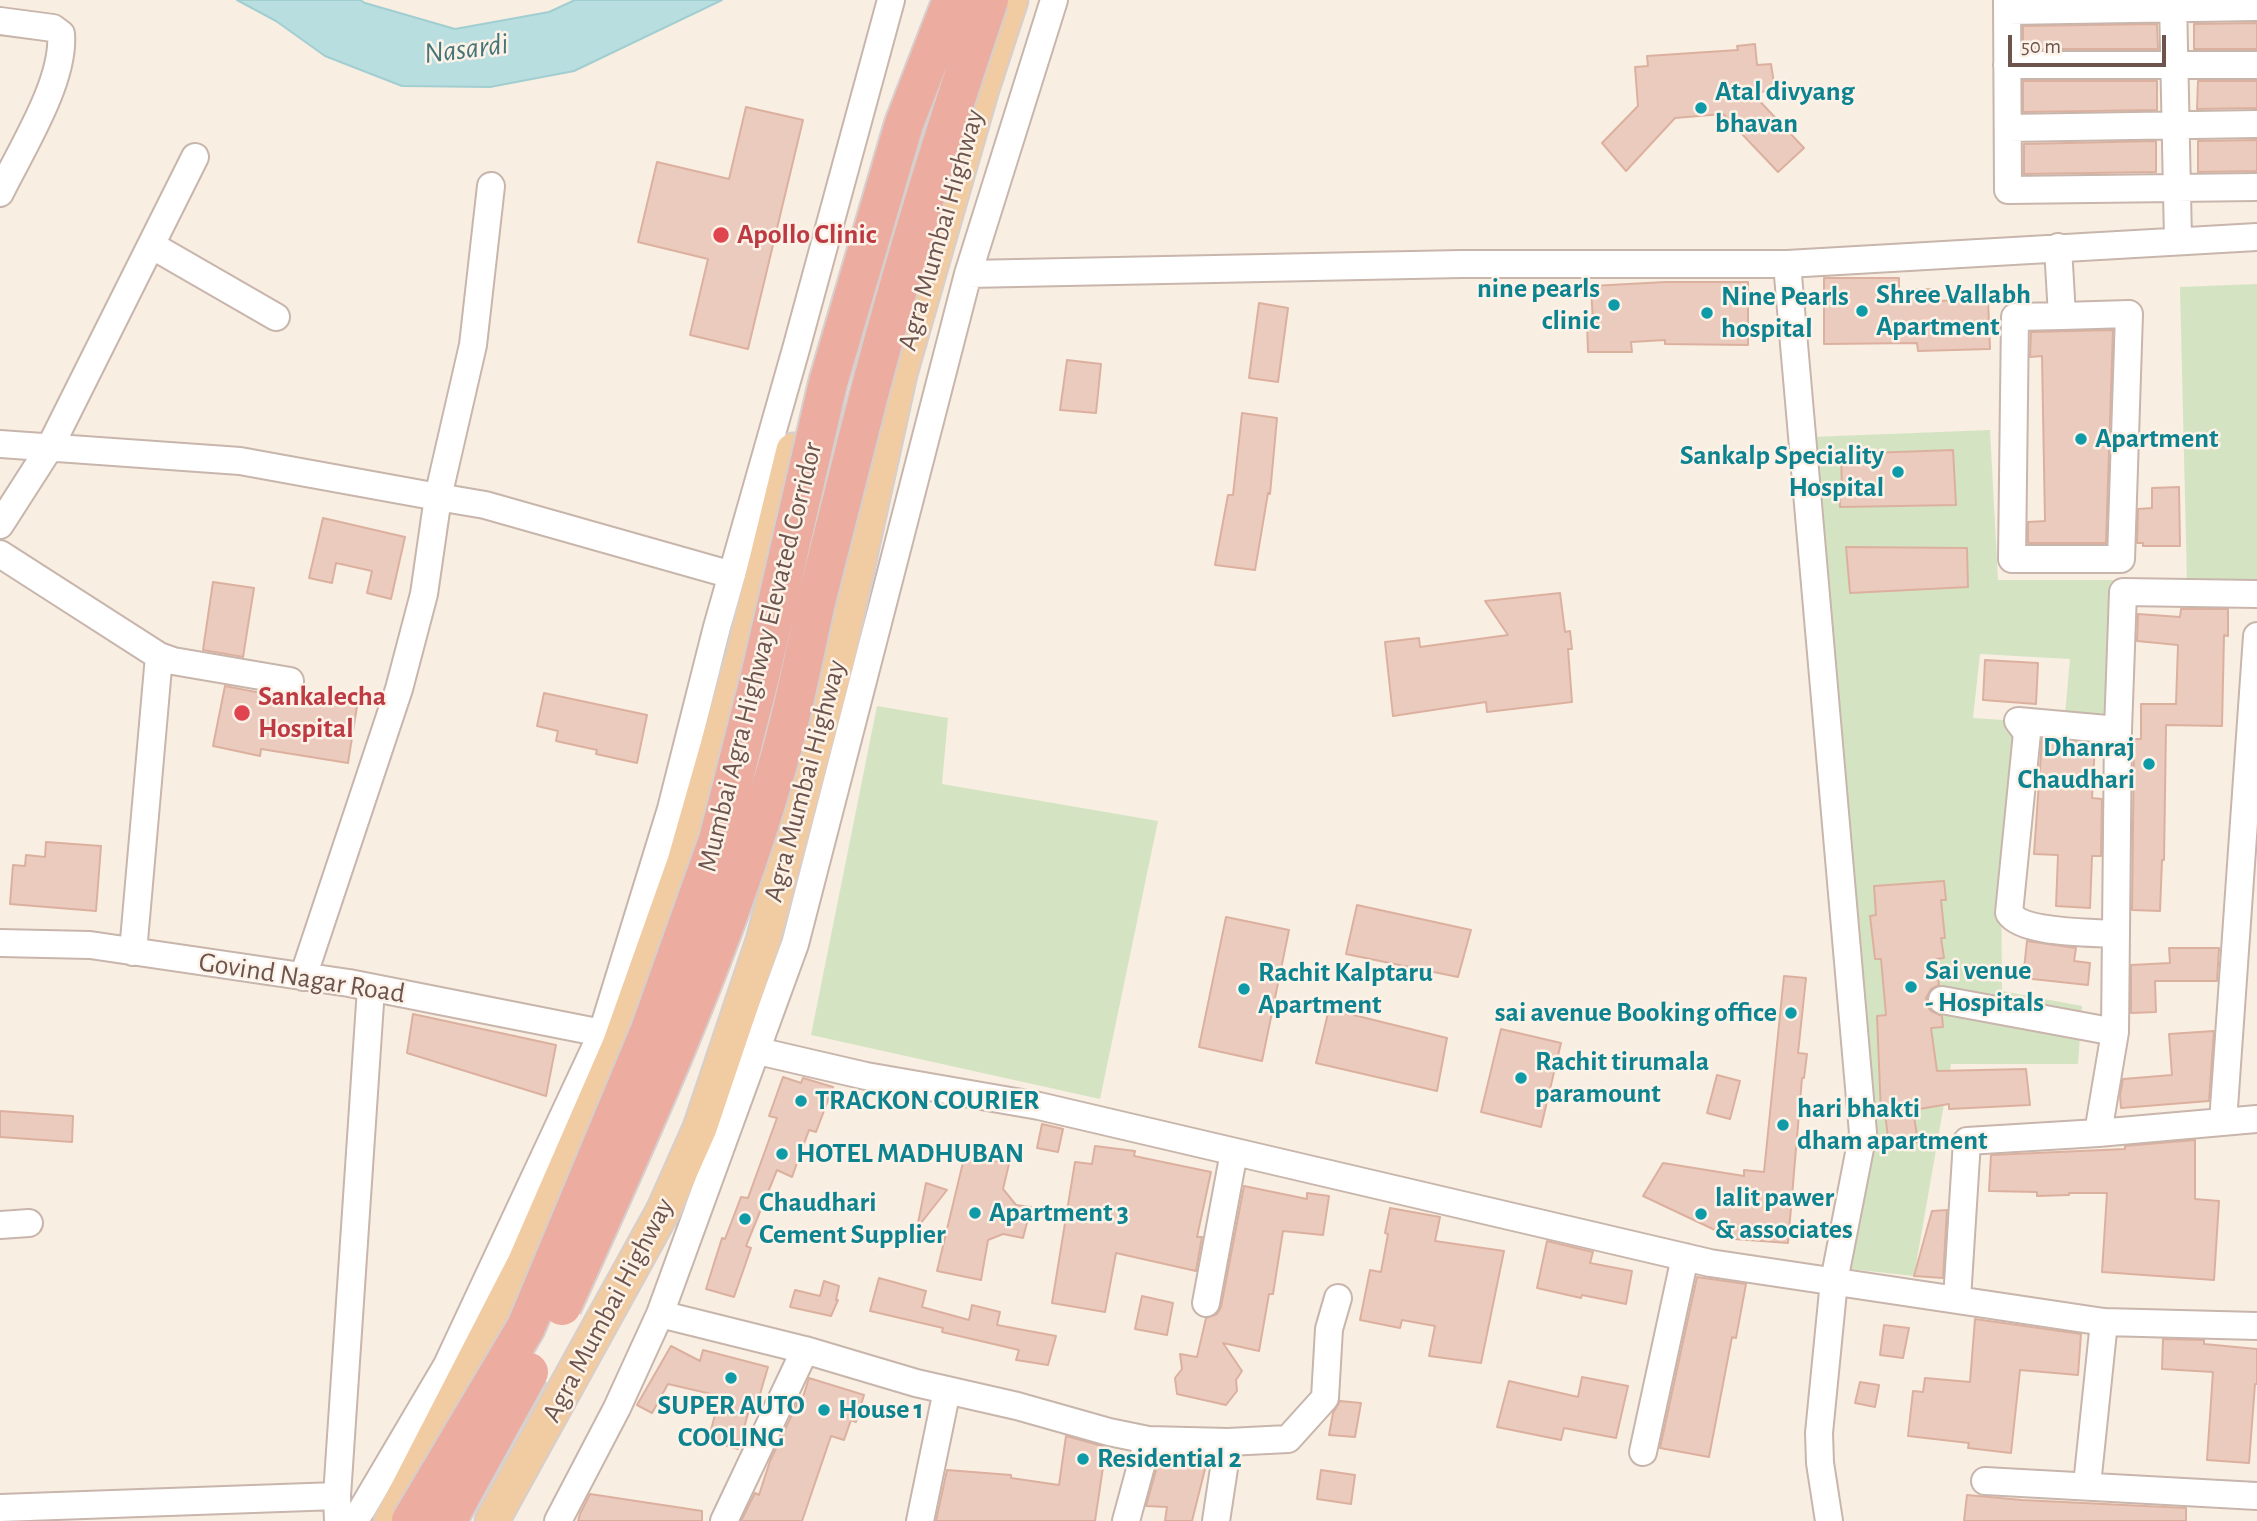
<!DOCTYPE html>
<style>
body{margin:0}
#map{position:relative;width:2257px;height:1521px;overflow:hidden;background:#f9eee2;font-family:"Alegreya Sans",sans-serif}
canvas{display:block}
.scale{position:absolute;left:2008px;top:35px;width:158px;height:32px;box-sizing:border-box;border:4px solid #6d544c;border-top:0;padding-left:9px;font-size:21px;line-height:24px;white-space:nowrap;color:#6d544c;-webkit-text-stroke:5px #fcf2e8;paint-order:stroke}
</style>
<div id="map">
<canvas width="2257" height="1521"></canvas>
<div class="scale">50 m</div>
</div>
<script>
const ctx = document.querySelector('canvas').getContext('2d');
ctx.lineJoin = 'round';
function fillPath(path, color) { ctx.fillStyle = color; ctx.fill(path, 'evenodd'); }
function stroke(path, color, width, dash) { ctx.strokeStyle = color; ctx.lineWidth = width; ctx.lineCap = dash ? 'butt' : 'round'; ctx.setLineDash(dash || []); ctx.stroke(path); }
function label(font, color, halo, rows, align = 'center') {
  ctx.font = font + ' "Alegreya Sans",sans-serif'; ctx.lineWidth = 5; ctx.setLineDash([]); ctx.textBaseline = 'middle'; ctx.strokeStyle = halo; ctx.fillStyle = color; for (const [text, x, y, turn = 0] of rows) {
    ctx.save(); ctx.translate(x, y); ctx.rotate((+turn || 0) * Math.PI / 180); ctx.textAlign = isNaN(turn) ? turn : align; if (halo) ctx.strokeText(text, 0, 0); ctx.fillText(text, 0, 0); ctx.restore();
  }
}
const green = new Path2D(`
 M2257,284V585L2187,583L2180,287Z
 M1990,430L1998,580H2121L2110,731L2064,726L2070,659L1980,654L1973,718L2018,721L2001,864L2002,991L2082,1006L2078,1064H1951L1914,1276L1850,1269L1867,1157L1811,437Z
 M877,706L948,718L942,784L1158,821L1100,1099L811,1035Z`);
const water = new Path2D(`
 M237,0H360L365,3L455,29L549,12L575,0H722L574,71L490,87L402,86L325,56L276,21Z`);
const building = new Path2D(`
 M2257,23V49H2194V24Z
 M2157,24L2158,49H2023V26Z
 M1755,44L1757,65L1771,64L1775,90L1752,93L1804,148L1778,172L1723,114L1675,118L1626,171L1602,143L1638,106L1635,67L1648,66L1647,56L1738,50L1737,46Z
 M2023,81H2157V110L2023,112Z
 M2198,81H2257V108L2197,109Z
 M746,107L803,120L748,349L690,335L708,259L638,242L657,162L729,179Z
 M2257,140V171L2198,172V141Z
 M2156,141V172L2024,174V144Z
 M1824,278H1899V290L1937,289V301L1988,299L1990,349L1918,351L1917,343L1824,344Z
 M1666,282H1748V345L1665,344V340L1631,342L1632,352H1588L1587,323H1593L1591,286Z
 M1259,303L1288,308L1278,382L1249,378Z
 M2113,330L2106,543H2028V522L2045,521L2042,356L2030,357L2031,332Z
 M1067,360L1101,364L1096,413L1060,410Z
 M1242,413L1277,418L1270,494L1268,493L1255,570L1215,565L1228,495H1233Z
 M1953,450L1956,505L1840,507L1839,490H1842L1841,454Z
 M2179,487L2180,546H2143V543H2137L2138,509L2152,508V488Z
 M323,518L405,537L391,599L367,593L372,571L336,563L332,583L309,578Z
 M1846,547L1967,548L1968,587L1850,593Z
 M213,582L254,588L243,657L203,650Z
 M1560,593L1565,632L1570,631L1572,649H1568L1572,702L1487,712L1486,702L1393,716L1385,642L1419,638L1420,647L1508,635L1485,601Z
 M2181,609H2228V636L2224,635L2222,726L2166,725L2164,860H2162L2160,911L2132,910L2134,739H2141V704H2176L2178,645L2137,641L2138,614L2180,617Z
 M1985,660L2038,663L2036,704L1983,700Z
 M225,686L297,700V697L357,706L348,763L261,749L260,756L213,746Z
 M544,693L647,715L637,763L596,754L597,750L556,741L558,731L537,726Z
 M2042,739L2095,744L2092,798L2102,799L2101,856H2092L2090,908L2056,906L2058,855L2034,854Z
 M46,842L101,846L96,911L10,904L13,865L25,866L26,855L45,857Z
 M1944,881L1946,900H1941L1945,938H1941L1944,958L1936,959L1939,985L1931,989L1926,998L1927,1005L1931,1011L1942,1016L1943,1027L1931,1028L1937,1071L2026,1069L2030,1105L1949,1109V1104L1913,1110L1918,1142L1889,1146L1885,1113L1881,1114L1877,1016L1886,1015L1881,959H1875L1870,916L1876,915L1874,886Z
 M1357,905L1471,930L1458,977L1346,954Z
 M1226,917L1289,930L1262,1061L1199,1047Z
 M2027,941L2076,948L2074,961L2090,963L2088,985L2023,978Z
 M2169,948H2219L2217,981H2155L2156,1012L2131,1013V965L2170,963Z
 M1784,976L1806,978L1798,1053L1807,1054L1804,1078H1802L1788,1243L1734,1239L1643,1196L1663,1163L1744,1176V1170L1764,1172Z
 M1329,1009L1447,1038L1437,1091L1316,1063Z
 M413,1014L556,1045L546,1096L407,1053Z
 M1501,1029L1561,1043L1541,1127L1481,1112Z
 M2214,1031L2209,1101L2121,1108L2120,1095L2123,1079L2172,1075L2169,1034Z
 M1717,1075L1740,1081L1730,1119L1707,1113Z
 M783,1077L801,1083L803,1078L833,1087L816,1132L809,1130L792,1177L777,1170L746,1246L751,1248L734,1297L706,1289L722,1238L725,1239L741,1197L748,1198L777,1118L769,1116Z
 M0,1111L73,1116L72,1142L0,1137Z
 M1042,1124L1063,1129L1058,1152L1037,1148Z
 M2195,1140V1199L2219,1201L2214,1280L2102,1272L2107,1193H2069V1195L2037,1196V1192L1989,1191L1991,1155L2125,1149V1146Z
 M1095,1146L1135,1151L1134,1156L1211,1172L1197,1237H1202L1196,1271L1116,1253L1105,1312L1052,1303L1075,1162L1092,1164Z
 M965,1154L1009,1164L1003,1189L1016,1205L1031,1207L1023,1238L1003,1234L988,1240L981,1280L937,1271Z
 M926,1183L947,1190L917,1228Z
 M1244,1186L1307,1199V1193L1329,1196L1323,1235L1283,1231L1273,1294H1269L1259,1351L1223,1343L1242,1371L1236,1380L1237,1391L1226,1405L1177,1394L1175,1378L1182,1369L1180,1354L1197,1357L1206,1318L1217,1314L1221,1307Z
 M1390,1208L1440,1217L1435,1241L1504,1251L1481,1363L1429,1356L1435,1326L1402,1320L1400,1328L1360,1320L1370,1270L1381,1272L1388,1234L1385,1233Z
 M1947,1210L1943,1278L1914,1276L1932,1211Z
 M1547,1241L1593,1252L1590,1263L1632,1271L1626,1304L1582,1295L1581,1298L1537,1288Z
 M1697,1277L1746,1284L1736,1338L1732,1337L1709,1457L1660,1448Z
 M879,1278L926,1291L922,1307L969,1320L972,1305L1000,1312L997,1325L1056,1336L1048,1365L1016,1360L1019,1350L942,1332L943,1328L870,1311Z
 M824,1281L839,1286L836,1300H838L831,1316L790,1307L795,1290L820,1296Z
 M1142,1296L1173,1303L1167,1335L1135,1329Z
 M1975,1319L2081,1334L2078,1375L2020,1370L2011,1453L1968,1448L1969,1443L1908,1436L1913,1391L1923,1392L1925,1378L1970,1382Z
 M1884,1325L1909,1328L1903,1358L1880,1355Z
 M2163,1339L2204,1340V1344L2257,1349V1384H2255L2249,1463L2207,1460L2213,1372L2162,1369Z
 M671,1346L700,1361L703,1350L768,1367L757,1404L751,1403L738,1449L708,1441L720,1396L668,1384L652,1413L637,1405Z
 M1582,1377L1628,1386L1616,1438L1564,1428L1561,1440L1497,1427L1509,1381L1578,1397Z
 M809,1378L864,1395L856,1422L851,1420L844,1440L831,1436L802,1521H741L755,1493L759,1495L770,1461L799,1400H802Z
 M1860,1382L1879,1385L1875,1407L1855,1403Z
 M1340,1401L1361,1403L1355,1437L1329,1435L1333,1413Z
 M1066,1436L1106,1447L1095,1521H936L947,1470L1011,1475V1478L1059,1485Z
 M1160,1456L1208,1457L1192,1521H1165L1167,1507L1146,1506Z
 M1321,1470L1355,1475L1351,1504L1317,1499Z
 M590,1494L702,1511V1521H578L580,1514Z
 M1967,1495L2022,1500L2186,1508V1521H1964Z`);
const minor = new Path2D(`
 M2007,0L2008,190L2257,187
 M2173,0L2178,240
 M2007,11L2257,7
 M0,21L53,28L61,34C65,81 21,150 0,193
 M2007,65H2257
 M2008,128L2257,124
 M151,245L276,317
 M2058,247L2062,316L2015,317L2012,559H2121L2129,314L2062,316
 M1787,264L1863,1133L1834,1281L1819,1433L1820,1463L1829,1521
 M968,274L1461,264H1787L2257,237
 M0,444L240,461L438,497L485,505L732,575
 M0,525L50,447L195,157
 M0,554L159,656L173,661L290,681
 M2116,934C2090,932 2023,934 2009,913L2027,733L2018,721L2118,730
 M0,943L90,945L349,983L602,1033
 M133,952L159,656
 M303,977L399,689L424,594L438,497L473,345L491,186
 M1942,1000L2115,1032
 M758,1051L866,1076L1039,1106L1710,1263L2104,1322L2257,1326
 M2223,1122L2257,636
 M2098,1133L2115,1032L2118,730L2123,592L2257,594
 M0,1225L29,1223
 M1957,1299L1967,1141L2098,1133L2257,1119
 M1206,1303L1234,1152
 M660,1314L805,1350L916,1383L1017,1406L1109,1432L1148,1440L1228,1442L1288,1439L1325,1398L1329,1329L1338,1298
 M1643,1452L1685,1257
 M1985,1481L2257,1496
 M2087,1485L2104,1322
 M0,1508L337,1496
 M338,1521L337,1496L371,988
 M355,1521L447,1365L602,1033L671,809L717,627L796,349L891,0
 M558,1521L617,1408L660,1314L795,944L968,274L1054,0
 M724,1521L805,1350
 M920,1521L947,1390
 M1126,1521L1148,1440
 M1216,1521L1228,1442`);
const major = new Path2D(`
 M391,1521L524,1263L619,1045L684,862L743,655L793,450
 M492,1521L663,1211L700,1128L763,941L836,665L900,374L982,89L1011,0`);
const highwayBridge = new Path2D(`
 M562,1306C643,1129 723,953 777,767C794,711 804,654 817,598C830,545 844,491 858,437C895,290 940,144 989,0
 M411,1521L526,1327L650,1030L718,840L760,676L828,383L904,124L952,0
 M447,1521L529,1372`);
const markers = [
 [1701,108,7,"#0f9aa8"],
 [721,235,9,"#e0444e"],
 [1614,305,7,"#0f9aa8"],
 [1862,311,7,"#0f9aa8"],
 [1707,313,7,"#0f9aa8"],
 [2081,439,7,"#0f9aa8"],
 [1898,472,7,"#0f9aa8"],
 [242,713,9,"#e0444e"],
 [2149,764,7,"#0f9aa8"],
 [1911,987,7,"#0f9aa8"],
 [1244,989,7,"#0f9aa8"],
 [1791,1013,7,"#0f9aa8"],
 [1521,1078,7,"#0f9aa8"],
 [801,1101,7,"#0f9aa8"],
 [1783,1125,7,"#0f9aa8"],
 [782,1154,7,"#0f9aa8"],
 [975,1213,7,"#0f9aa8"],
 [1701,1214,7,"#0f9aa8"],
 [745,1219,7,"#0f9aa8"],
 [731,1378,7,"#0f9aa8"],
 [824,1410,7,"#0f9aa8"],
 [1083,1459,7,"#0f9aa8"]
];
const cultureNames = [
 ["Atal divyang",1715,92],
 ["bhavan",1715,124],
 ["nine pearls",1600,289,"right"],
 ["clinic",1600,321,"right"],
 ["Shree Vallabh",1876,295],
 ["Apartment",1876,327],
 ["Nine Pearls",1721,297],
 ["hospital",1721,329],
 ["Apartment",2095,439],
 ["Sankalp Speciality",1884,456,"right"],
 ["Hospital",1884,488,"right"],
 ["Dhanraj",2135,748,"right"],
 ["Chaudhari",2135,780,"right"],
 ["Sai venue",1925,971],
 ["- Hospitals",1925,1003],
 ["Rachit Kalptaru",1258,973],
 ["Apartment",1258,1005],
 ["sai avenue Booking office",1777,1013,"right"],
 ["Rachit tirumala",1535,1062],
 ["paramount",1535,1094],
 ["TRACKON COURIER",815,1101],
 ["hari bhakti",1797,1109],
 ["dham apartment",1797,1141],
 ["HOTEL MADHUBAN",796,1154],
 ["lalit pawer",1715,1198],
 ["& associates",1715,1230],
 ["Chaudhari",759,1203],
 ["Cement Supplier",759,1235],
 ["Apartment 3",989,1213],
 ["SUPER AUTO",731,1406,"center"],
 ["COOLING",731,1438,"center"],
 ["House 1",838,1410],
 ["Residential 2",1097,1459]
];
const streetNames = [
 ["Agra Mumbai Highway",941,230,-74],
 ["Mumbai Agra Highway Elevated Corridor",760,657,-76],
 ["Agra Mumbai Highway",805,781,-75],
 ["Govind Nagar Road",302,978,9],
 ["Agra Mumbai Highway",608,1310,-62]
];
const healthNames = [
 ["Apollo Clinic",737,235],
 ["Sankalecha",258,697],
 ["Hospital",258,729]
];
const waterNames = [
 ["Nasardi",466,49,-7]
];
fillPath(green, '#d4e4c3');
fillPath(water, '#b9dee0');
stroke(water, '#a1ced0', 2);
fillPath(building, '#ebcbbd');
stroke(building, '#dcb09f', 2);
stroke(minor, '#c8b5ab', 30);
stroke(major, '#d6cfcd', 37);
stroke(minor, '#fff', 26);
stroke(major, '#f1cba1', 33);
stroke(highwayBridge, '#d6cfcd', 42, []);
stroke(highwayBridge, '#ecaca0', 38);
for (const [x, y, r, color] of markers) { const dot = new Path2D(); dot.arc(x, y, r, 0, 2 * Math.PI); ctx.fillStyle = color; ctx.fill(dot); stroke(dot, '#fcf2e8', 2.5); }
label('bold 28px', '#0d838f', '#fcf2e8', cultureNames, 'left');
label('28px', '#6d544c', '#fcf2e8', streetNames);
label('bold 28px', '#be3a42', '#fcf2e8', healthNames, 'left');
label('italic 30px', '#457578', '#fcf2e8', waterNames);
</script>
